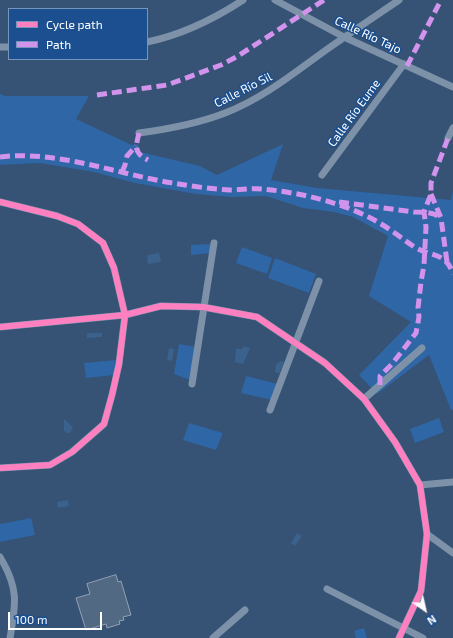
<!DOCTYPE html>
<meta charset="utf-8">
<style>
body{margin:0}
#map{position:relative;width:453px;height:638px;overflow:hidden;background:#365274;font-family:"Exo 2",sans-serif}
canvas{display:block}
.legend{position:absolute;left:8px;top:8px;width:140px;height:52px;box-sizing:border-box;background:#1b4f8f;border:1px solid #7695bc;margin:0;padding:5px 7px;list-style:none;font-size:12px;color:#fff}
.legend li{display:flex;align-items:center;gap:8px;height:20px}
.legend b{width:20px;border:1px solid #7695bc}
.north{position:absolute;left:405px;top:590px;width:40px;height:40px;-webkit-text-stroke:3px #1b4f8f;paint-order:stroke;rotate:146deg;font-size:11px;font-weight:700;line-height:16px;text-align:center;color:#fff}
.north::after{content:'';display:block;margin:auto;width:14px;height:18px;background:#fff;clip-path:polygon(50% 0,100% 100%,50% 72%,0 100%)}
.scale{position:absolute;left:8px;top:612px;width:94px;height:18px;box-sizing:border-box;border:2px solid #fff;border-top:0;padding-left:5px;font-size:12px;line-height:14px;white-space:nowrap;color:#fff;-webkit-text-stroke:3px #1b4f8f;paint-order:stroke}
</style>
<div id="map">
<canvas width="453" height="638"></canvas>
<ul class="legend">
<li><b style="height:5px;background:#ff80c0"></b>Cycle path</li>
<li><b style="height:5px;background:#d193ec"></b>Path</li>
</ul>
<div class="north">N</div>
<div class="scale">100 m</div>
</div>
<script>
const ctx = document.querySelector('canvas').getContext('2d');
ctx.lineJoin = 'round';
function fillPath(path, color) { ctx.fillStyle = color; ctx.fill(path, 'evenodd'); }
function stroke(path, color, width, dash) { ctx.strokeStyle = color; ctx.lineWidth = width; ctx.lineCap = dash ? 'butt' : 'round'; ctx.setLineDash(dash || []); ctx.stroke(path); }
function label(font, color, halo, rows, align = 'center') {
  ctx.font = font + ' "Exo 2",sans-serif'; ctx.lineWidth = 3; ctx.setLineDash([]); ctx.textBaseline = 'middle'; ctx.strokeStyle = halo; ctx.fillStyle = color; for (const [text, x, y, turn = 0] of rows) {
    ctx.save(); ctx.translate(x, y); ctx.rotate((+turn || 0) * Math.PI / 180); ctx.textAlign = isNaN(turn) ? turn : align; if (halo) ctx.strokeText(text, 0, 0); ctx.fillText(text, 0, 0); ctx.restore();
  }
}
const green = new Path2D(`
 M0,94L5,96H89L76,119L132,145L138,144L140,152L200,166L217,175L283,144L271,180L317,188L451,200L453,191V410H451L429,355L377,394L359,375L411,322L369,296L388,236L353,217L334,212L303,208L266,196L232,197L196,194L135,183L94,172L40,163L0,165Z
 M210,244L211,253L191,255V245Z
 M242,247L272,258L267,274L236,263Z
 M275,258L316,274L309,293L268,278Z
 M179,344L196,347L190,380L174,374Z
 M116,360L114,375L86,378L84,363Z
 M246,376L278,384L272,400L241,393Z
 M439,418L444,432L415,443L410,429Z
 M189,423L223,433L216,450L183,440Z
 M31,518L35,535L0,542V524Z
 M364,628L367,638H356L354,631Z`);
const water = new Path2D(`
 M159,253L161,262L148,264L147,255Z
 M87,333H102V337L87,338Z
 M244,346L250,348L243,364L235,362L236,349H241Z
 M169,348L174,349L172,361L167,360Z
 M281,361L284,362L279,374L275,372L276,364Z
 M64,419L73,427L70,433H67L64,431Z
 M68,500L69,506L58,508L57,502Z
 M297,533L302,536L295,546L291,543Z`);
const building = new Path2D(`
 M116,575L118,582L121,581L131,615L123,617L124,620L119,621L120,624L107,628L106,624L86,630L76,598L90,594L87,584Z`);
const minor = new Path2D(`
 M275,0L344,37L453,87
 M147,42C181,35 214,19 243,0
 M0,47H9
 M139,133C169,129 197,124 225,113C262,99 294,73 326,50C350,33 374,17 399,0
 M448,138L453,128
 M322,175L404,64
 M0,202L57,216L78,224L103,243L114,268L125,315L119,364L112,395L104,424L72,452L50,465L0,468
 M0,327L125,315L161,306L203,307L257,317L325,363L364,399L395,442L420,485L427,534L421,591L399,638
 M192,384L214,243
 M364,399L422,348
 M270,410L319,281
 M420,485L453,482
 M427,534L453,553
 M0,557C19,588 16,604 10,638
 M327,589L423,638
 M213,638L245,610`);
const quiet = new Path2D(`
 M407,66L441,0
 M97,95L167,85L221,65L238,56L324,0
 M139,133C136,146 133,153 148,160
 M0,157C58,150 116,174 173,183C191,186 211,189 230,190C241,190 252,188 263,189C301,193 342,202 376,221C389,228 401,238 413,246C429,257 446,251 453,274
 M122,172L125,165L127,156L136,146
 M431,194L441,218L447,262
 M339,202L414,212C423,212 434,212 441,218
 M380,385V376L392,364L416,333L419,317L418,308L421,282L424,265L426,227L424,212L431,194V183L448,138`);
const cycleway = new Path2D(`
 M0,202L57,216L78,224L103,243L114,268L125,315L119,364L112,395L104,424L72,452L50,465L0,468
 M0,327L125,315L161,306L203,307L257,317L325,363L364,399L395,442L420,485L427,534L421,591L399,638`);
const streetNames = [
 ["Calle Río Tajo",368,35,25],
 ["Calle Río Sil",243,90,-27],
 ["Calle Río Eume",354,113,-54]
];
fillPath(green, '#2f66a5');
fillPath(water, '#3b618d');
fillPath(building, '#526984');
stroke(building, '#92a2b6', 1);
stroke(minor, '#7d92a8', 7);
stroke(quiet, '#d193ec', 5, [10, 5]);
stroke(cycleway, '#ff80c0', 6);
label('12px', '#fff', '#1b4f8f', streetNames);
</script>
